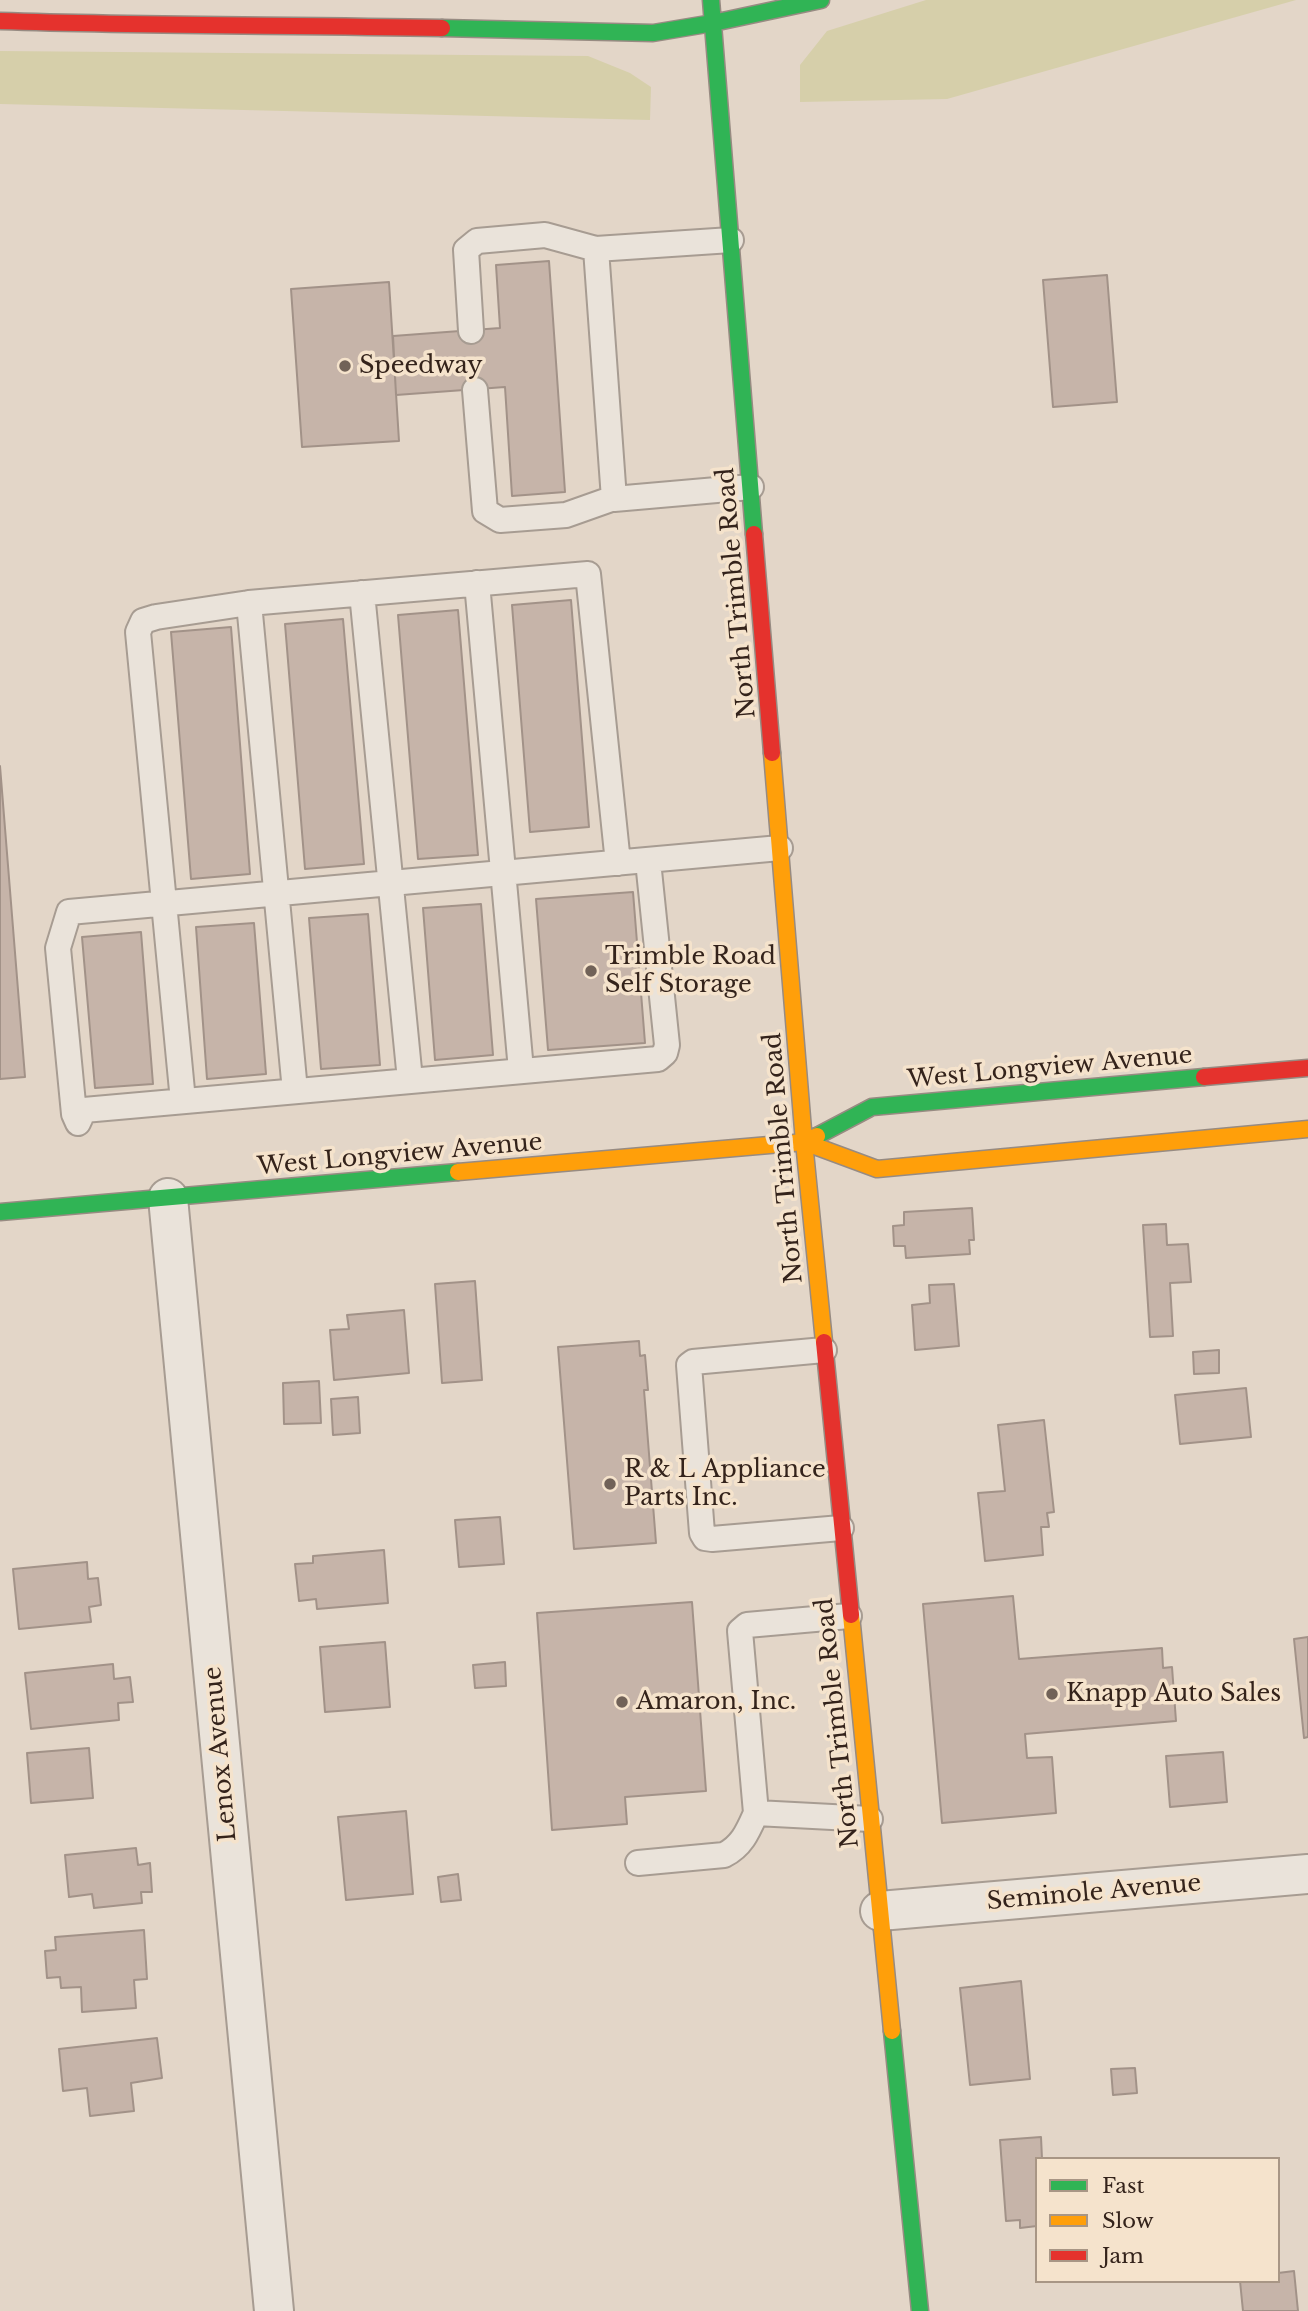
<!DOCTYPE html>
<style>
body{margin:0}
#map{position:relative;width:1308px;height:2311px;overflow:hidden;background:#e3d6c8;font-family:"Libre Baskerville",serif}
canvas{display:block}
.legend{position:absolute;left:1035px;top:2157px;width:245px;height:126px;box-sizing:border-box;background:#f5e3cc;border:2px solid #a89685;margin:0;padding:9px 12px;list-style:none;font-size:21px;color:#34231b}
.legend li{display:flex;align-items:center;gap:14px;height:35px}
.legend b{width:35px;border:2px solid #a89685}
</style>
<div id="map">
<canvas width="1308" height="2311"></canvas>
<ul class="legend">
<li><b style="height:9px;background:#30b455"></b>Fast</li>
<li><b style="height:9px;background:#ff9f0a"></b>Slow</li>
<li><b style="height:9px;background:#e5322d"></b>Jam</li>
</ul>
</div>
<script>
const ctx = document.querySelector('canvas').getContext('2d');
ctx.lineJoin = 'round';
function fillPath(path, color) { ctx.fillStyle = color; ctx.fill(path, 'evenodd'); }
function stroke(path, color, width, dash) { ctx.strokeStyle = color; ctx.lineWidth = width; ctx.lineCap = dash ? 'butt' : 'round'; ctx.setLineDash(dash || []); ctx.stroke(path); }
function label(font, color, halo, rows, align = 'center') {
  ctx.font = font + ' "Libre Baskerville",serif'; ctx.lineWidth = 7; ctx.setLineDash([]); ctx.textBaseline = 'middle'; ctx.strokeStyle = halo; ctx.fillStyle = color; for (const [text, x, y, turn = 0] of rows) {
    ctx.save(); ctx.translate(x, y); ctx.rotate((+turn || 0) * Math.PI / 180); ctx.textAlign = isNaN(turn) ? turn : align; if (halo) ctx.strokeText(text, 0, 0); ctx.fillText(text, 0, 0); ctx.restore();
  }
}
const green = new Path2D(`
 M926,0H1296L947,99L800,102V65L827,31Z
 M0,51L588,56L630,73L651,87L650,120L0,104Z`);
const building = new Path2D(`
 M549,261L565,492L512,496L505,387L396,395L393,336L500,328L496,265Z
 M1107,275L1117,402L1053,407L1043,280Z
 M389,282L399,441L302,447L291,289Z
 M571,600L589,827L530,832L512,605Z
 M458,610L478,855L418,859L398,615Z
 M343,619L364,864L305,869L285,624Z
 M231,627L250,874L191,879L171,632Z
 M0,766L25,1077L0,1079Z
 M633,892L645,1043L548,1050L536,899Z
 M481,904L493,1055L435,1060L423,908Z
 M368,914L380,1065L321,1069L309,918Z
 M254,923L266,1074L207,1079L196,927Z
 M141,932L153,1084L95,1088L82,937Z
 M972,1208L974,1240H969L970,1254L906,1258L905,1246H894L893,1226L904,1225V1212Z
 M1166,1224L1167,1245L1188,1244L1191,1282L1170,1283L1173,1336L1150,1337L1143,1225Z
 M475,1281L482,1380L442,1383L435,1284Z
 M954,1284L959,1346L915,1350L912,1305L930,1303L929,1285Z
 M404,1310L409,1373L334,1380L330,1330L349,1329L347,1315Z
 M639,1341L640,1356L645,1355L648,1390H644L656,1543L574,1549L558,1347Z
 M1219,1350V1373L1194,1374L1193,1352Z
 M319,1381L321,1423L284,1424L283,1383Z
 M1246,1388L1251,1437L1180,1444L1175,1395Z
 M358,1397L360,1433L333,1435L331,1399Z
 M1044,1420L1054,1512L1047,1513L1049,1527H1041L1043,1555L985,1561L978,1493L1005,1491L998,1425Z
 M500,1517L504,1564L459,1567L455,1520Z
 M384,1550L388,1603L317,1609L316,1599L299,1601L295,1564L313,1563V1556Z
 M87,1562L88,1579L98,1578L101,1605L89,1607L91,1622L19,1629L13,1569Z
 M1013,1596L1019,1659L1162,1648L1163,1668L1172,1667L1176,1721L1025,1734L1027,1758L1052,1757L1056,1813L942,1823L923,1604Z
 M692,1602L706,1791L625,1797L627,1824L552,1830L537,1613Z
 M1308,1637V1737L1304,1738L1294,1639Z
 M385,1642L390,1707L325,1712L320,1647Z
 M505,1662L506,1686L475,1688L473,1665Z
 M113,1664L114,1679L130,1677L133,1702L118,1703L119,1720L31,1729L25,1673Z
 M89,1748L93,1798L31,1803L27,1753Z
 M1223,1752L1227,1802L1170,1807L1166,1756Z
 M406,1811L413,1894L346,1900L338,1817Z
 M136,1848L138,1865L150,1863L152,1892H141L142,1903L94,1908L92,1894L69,1897L65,1855Z
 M458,1874L461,1900L441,1902L438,1877Z
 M144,1930L147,1979L134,1980L136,2008L82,2012L81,1987L61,1988L60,1977L47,1978L45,1951L56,1950L55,1937Z
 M1021,1981L1030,2079L970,2085L960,1988Z
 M157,2038L162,2078L131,2083L134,2111L90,2116L87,2088L63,2091L59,2049Z
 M1135,2068L1137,2093L1113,2095L1111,2069Z
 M1041,2137L1042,2159H1037V2226L1020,2228V2220L1006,2221L1000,2140Z
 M1294,2271L1298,2311H1243L1240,2281H1278V2273Z`);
const lane = new Path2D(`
 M731,240L596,249L614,499L751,487
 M471,331L466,250L477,241L545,235L596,249
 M475,390L485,511L500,520L566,515L614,498
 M477,583L521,1070
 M362,593L410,1080
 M249,603L295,1091
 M648,861L667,1045L665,1053L658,1059L84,1110L78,1123L74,1114L58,948L69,912L780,848
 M183,1101L138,632L143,621L156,617L249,603L588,574L618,863
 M824,1350L693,1362L689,1365L702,1533L705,1538L712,1539L841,1528
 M756,1813L740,1631L747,1625L849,1616
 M638,1863L724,1855C742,1846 748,1831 756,1813L870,1819`);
const street = new Path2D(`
 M168,1198L274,2311
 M880,1911L1308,1874`);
const fast = new Path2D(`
 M711,0L754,534
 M442,28L653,33L713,23L821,0
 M817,1136L872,1107L1204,1077
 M0,1212L458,1172
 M892,2031L920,2311`);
const slow = new Path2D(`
 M772,753L804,1142L824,1342
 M804,1142L877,1169L1308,1129
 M458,1172L804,1142L817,1136
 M851,1615L892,2031`);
const jam = new Path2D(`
 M0,21C147,26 294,25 442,28
 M754,534L772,753
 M1204,1077L1308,1068
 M824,1342L851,1615`);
const markers = [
 [345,366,7,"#716258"],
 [591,971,7,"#716258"],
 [610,1484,7,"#716258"],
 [1052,1694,7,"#716258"],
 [622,1702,7,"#716258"]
];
const poiNames = [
 ["Speedway",359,366],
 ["Trimble Road",605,957],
 ["Self Storage",605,985],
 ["R & L Appliance",624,1470],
 ["Parts Inc.",624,1498],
 ["Knapp Auto Sales",1066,1694],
 ["Amaron, Inc.",636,1702]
];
const streetNames = [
 ["North Trimble Road",737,593,-95],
 ["West Longview Avenue",1050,1068,-5],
 ["West Longview Avenue",400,1155,-5],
 ["North Trimble Road",784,1158,-95],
 ["North Trimble Road",838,1723,-96],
 ["Lenox Avenue",221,1754,-95],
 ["Seminole Avenue",1094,1893,-5]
];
fillPath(green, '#d6cfaa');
fillPath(building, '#c6b4a9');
stroke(building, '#a29288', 2);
stroke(lane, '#a79c92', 28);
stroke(street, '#a79c92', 42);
stroke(fast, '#978b82', 19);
stroke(slow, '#978b82', 19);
stroke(jam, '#978b82', 19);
stroke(lane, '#eae3da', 24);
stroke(street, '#eae3da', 38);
stroke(fast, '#30b455', 16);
stroke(slow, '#ff9f0a', 16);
stroke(jam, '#e5322d', 16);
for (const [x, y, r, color] of markers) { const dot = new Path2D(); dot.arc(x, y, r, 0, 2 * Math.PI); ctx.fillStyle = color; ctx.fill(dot); stroke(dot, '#f5e3cc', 2.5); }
label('24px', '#34231b', '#f5e3cc', poiNames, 'left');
label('24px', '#34231b', '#f5e3cc', streetNames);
</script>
